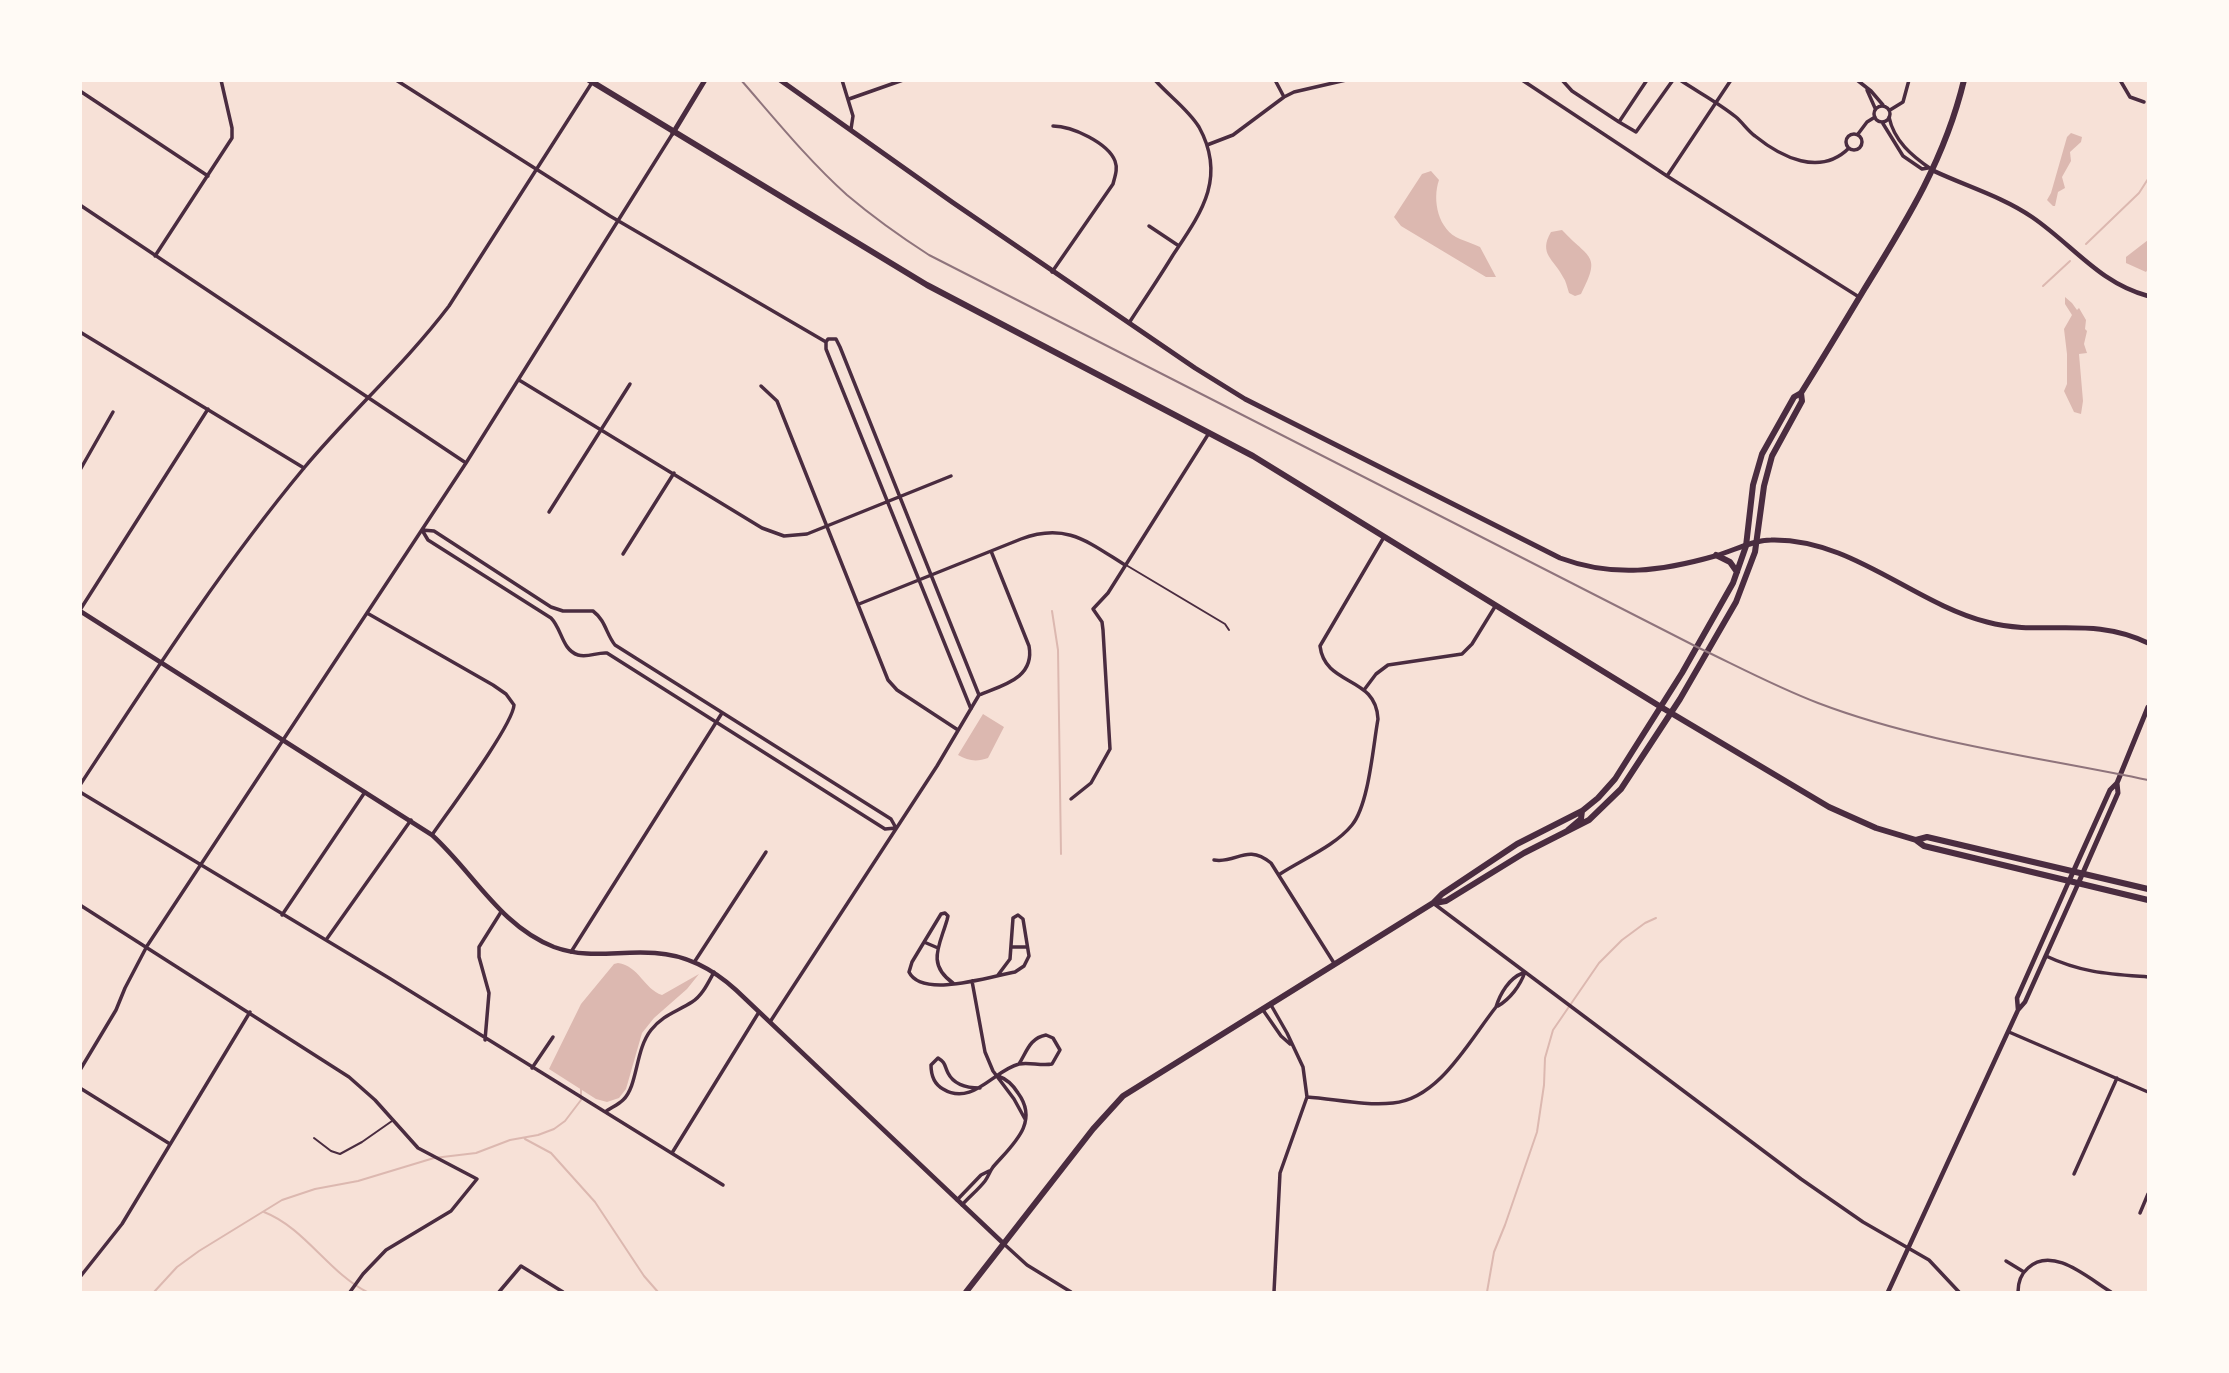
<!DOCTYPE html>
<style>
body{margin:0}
#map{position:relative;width:2229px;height:1373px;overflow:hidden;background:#f7e1d7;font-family:"Golos Text",sans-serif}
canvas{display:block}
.frame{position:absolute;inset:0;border:82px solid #fffaf5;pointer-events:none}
</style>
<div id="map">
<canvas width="2229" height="1373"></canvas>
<div class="frame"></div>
</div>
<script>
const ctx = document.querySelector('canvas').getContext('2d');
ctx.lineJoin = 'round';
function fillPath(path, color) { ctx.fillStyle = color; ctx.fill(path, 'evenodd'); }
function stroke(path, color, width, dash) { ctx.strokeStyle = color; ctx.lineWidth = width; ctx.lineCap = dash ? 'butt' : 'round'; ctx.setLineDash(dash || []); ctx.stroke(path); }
const water = new Path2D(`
 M2071,133L2082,137L2081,142L2070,152L2071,161L2062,177L2065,188L2058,192L2055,206H2053L2047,200L2051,193L2067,137Z
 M1431,171L1439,180C1432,200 1438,230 1460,239C1467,242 1474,244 1480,247L1496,277H1486L1401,226L1394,217L1422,174Z
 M1562,230C1589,259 1602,254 1581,294L1575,296L1569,293C1567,287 1566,281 1563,277C1554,259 1538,254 1551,232Z
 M2148,240V269L2146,272L2126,263V257Z
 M2065,297L2072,303L2077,310L2079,308L2086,320L2085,329L2087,331L2084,344L2087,353L2079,354L2083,401L2081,414L2074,412L2064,391L2067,384V354L2064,329L2072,315L2065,304Z
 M983,714L1004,727L988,758C977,762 968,761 958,755Z
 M618,963C639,966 644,989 662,995L699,974L687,989L654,1018L642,1033L626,1089L619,1098L607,1102L596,1099L549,1069L581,1004L614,964Z`);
const stream = new Path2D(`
 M2086,244L2139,193L2148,179
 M2043,286L2070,261
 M1052,611L1058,650L1061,854
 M525,1139L551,1153L595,1202L644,1276L658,1292
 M264,1212C305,1228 328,1272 367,1292
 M154,1292L177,1267L199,1251L282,1200L315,1189L358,1181L434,1158L476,1153L510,1140L538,1135L554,1129L565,1121L581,1100V1089
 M1487,1292L1494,1252L1505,1225L1537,1132L1544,1085L1545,1058L1553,1030L1599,963L1622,940L1645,923L1656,918`);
const service = new Path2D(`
 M1126,565L1225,624L1229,630
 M314,1138L331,1151L340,1154L362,1142L392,1121`);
const minor = new Path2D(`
 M396,80L610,216L826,342
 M842,80L853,116L851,129
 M1275,80L1284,97
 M1522,80L1667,176L1859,297
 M1562,80L1572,91L1619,122L1647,80
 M1680,80C1698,92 1719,103 1736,117C1743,123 1748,131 1755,136C1781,157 1820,177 1849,148
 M1857,80L1871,91L1883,105
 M2120,80L2130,97L2144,102
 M1867,90L1875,108
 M80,91L208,176
 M849,99L903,80
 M1874 114a8 8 0 1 1 16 0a8 8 0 1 1-16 0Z
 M1890,110L1903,102L1909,80
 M1889,117C1894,141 1912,156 1931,169
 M1619,122L1636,132L1673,80
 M1882,122L1903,156L1922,169L1928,168
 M1846 142a8 8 0 1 1 16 0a8 8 0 1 1-16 0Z
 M1858,134L1867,122L1875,117
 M1207,145L1233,135L1284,97L1294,92L1346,80
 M1667,176L1731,80
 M80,205L466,463
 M1149,226L1179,246
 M155,256L232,138V128L221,80
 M1052,272L1113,184C1115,176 1118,169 1115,161C1108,143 1072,126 1053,126
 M1129,323C1144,300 1159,278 1173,255C1201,213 1227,178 1199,127C1188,109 1169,96 1155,80
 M80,332L304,468
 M826,342V349L971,709
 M826,342L828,339H836L840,347L979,695
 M519,380L762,528L784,536L807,534L951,476
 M761,386L777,401L888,680L897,690L958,730
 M80,470L113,412
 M549,512L630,384
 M422,530L434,531L551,607L563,611H593C606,621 606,634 615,645L891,819L896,828L885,829L607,653C597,652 588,658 578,655C562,650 562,629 551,618L428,540Z
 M623,554L674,473
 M859,604L1021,539C1066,522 1088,542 1125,565
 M80,610L208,409
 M367,613L493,685L506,694L514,705C513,725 447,813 432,835
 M1364,690L1376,674L1388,665L1462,654L1472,644L1496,605
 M979,695C1003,685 1035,678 1029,646L991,551
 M80,785C151,677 221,568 304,468C350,413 405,364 449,306L593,81
 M80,792L389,978L723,1185
 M1071,799L1091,783L1110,749L1103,630L1102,622L1093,609L1108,593L1209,433
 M1214,860C1237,864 1246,843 1271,863L1334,963
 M1280,874C1303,859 1335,846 1352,825C1369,804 1373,746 1378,719C1376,675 1325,687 1320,646L1384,537
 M1433,903L1801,1179L1863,1222L1929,1260L1959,1292
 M80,905L349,1077L375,1100L418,1148L477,1179L451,1211L386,1250L363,1274L350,1292
 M282,915L365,792
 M326,940L411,820
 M924,942L938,948
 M1012,947H1027
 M571,952L722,713
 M2046,956C2082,973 2110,974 2148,977
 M695,961L766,852
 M972,981L985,1052L993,1071L1014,1099L1025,1119
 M953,983C926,964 940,945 947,920L948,916L945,913L941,914L912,962L909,972C922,999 992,976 1015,972L1024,966L1029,956L1023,919L1018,915L1013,918L1010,959L998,975
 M1271,1005L1287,1033L1303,1067L1307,1097L1280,1173L1274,1292
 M1498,1006C1510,999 1520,986 1525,972
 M1263,1010L1281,1036L1290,1044
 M770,1022L937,766L979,695
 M2009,1032L2148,1092
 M485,1040L489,993L479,957V947L501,912
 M532,1068L553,1037
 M80,1070L116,1010L125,988L147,946L466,463L673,133
 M80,1088L170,1144
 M980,1088C968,1088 954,1085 948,1073C944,1065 946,1063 938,1058L931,1065C931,1074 934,1084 943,1089C972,1107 994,1070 1019,1064C1029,1062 1041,1066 1052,1064L1060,1050L1053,1038L1046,1035C1030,1038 1027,1051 1019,1064
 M1307,1097C1335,1099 1365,1106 1393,1103C1439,1099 1469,1041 1496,1007C1500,994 1509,978 1523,973
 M605,1112C610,1108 618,1105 623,1100C638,1086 635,1050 651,1030C663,1015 676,1012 692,1002C702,996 708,983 714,972
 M672,1153L759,1012
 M2074,1174L2117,1078
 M957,1200L981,1175L989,1171
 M962,1205C969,1197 978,1190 985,1181C988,1177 990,1171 993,1167C1012,1145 1040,1123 1018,1093C1013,1085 1007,1079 998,1076
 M2140,1213L2148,1194
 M1004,1244L1027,1265L1071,1292
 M2006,1261L2024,1272
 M80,1277L122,1224L250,1012
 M499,1292L521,1266L563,1292
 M2018,1292C2018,1283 2021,1274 2028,1268C2053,1245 2089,1279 2111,1292`);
const tertiary = new Path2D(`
 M1934,171C1966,186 2003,197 2032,217C2073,245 2099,283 2148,296
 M80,611L432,835C473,872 500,926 554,947C590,960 619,950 655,953C687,955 713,969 736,990L1004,1244
 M2018,1010L2017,998L2069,881
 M1888,1292L2018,1010L2025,1002L2078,884`);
const secondary = new Path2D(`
 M780,80L952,202L1195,368L1245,399L1560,558C1614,578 1662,571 1715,556C1733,551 1753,540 1771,540C1851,538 1913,603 1987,622C2043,637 2090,615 2148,643
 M673,133L705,80
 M2069,881L2110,790L2117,783L2148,707
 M2078,884L2118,793L2117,783`);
const primary = new Path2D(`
 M589,80L927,285L1253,456L1661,707`);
const trunk = new Path2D(`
 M1716,555L1730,562L1737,572
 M1661,707L1829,807L1876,828L1916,840L1924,846L2148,900
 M1568,830L1581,819L1582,811
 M1916,840L1927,837L2148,889
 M1435,903L1446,901L1524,853L1589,820L1621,789L1680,699L1736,602L1755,552L1764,486L1772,456L1802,401L1801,393
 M966,1292L1093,1129L1123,1096L1433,903L1442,894L1517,844L1582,811L1598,798L1615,779L1682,673L1733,583L1746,546L1753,485L1762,454L1794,397L1801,393C1823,358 1844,323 1865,288C1907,220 1945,159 1964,80`);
const rail = new Path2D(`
 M741,80C775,119 808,160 847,195C873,217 901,237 929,255L1697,647C1737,666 1776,687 1818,703C1923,743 2039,757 2148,780`);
fillPath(water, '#dcb8b0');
stroke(stream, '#dcb8b0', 2);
stroke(service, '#4a2c40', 2);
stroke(minor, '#4a2c40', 3.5);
stroke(tertiary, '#4a2c40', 4.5);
stroke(secondary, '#4a2c40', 5);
stroke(primary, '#4a2c40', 6);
stroke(trunk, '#4a2c40', 6);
stroke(rail, '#8f747c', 2);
</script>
